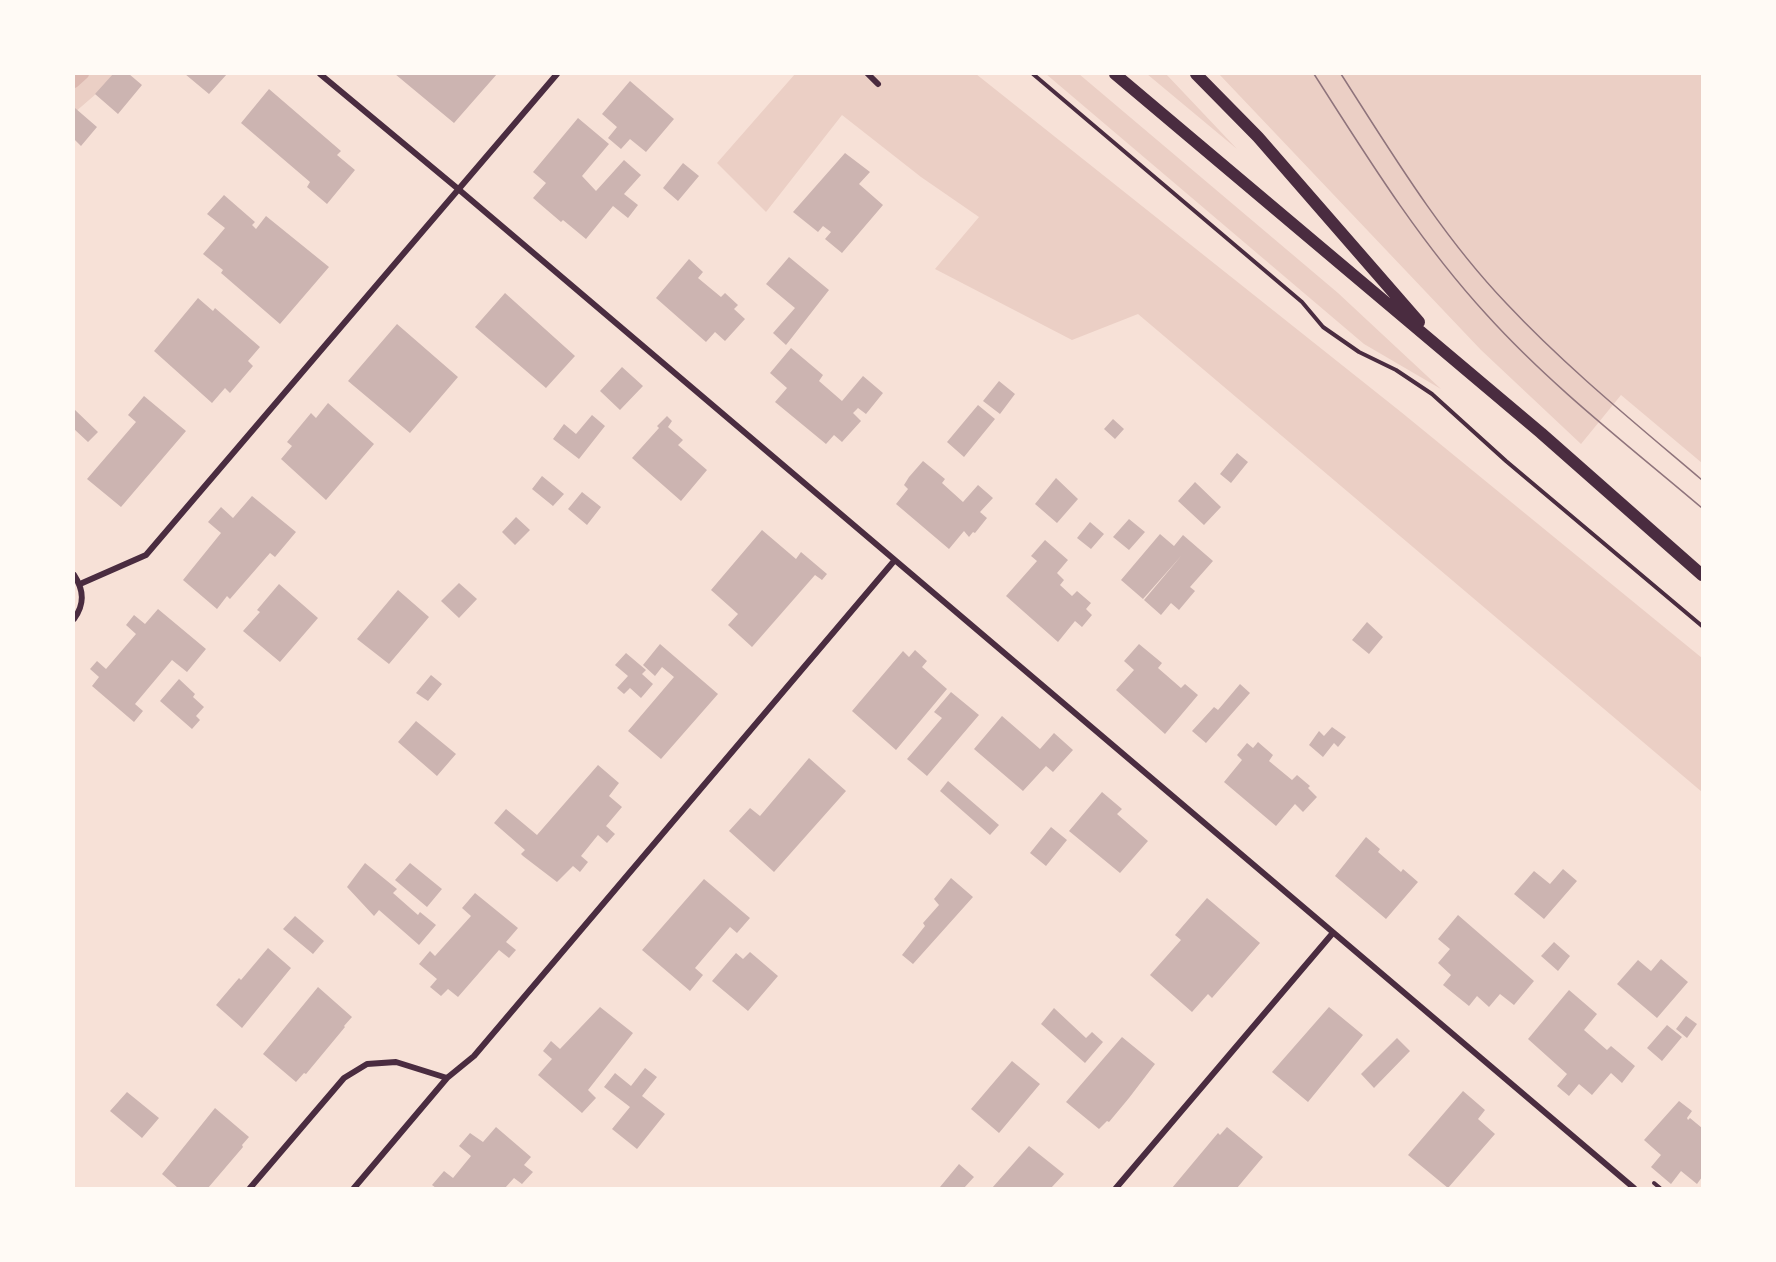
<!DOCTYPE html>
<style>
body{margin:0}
#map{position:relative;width:1776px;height:1262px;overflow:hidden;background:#f7e1d7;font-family:Poppins,sans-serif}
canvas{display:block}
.frame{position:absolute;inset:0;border:75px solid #fffaf5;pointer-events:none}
</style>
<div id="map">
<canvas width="1776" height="1262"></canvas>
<div class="frame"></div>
</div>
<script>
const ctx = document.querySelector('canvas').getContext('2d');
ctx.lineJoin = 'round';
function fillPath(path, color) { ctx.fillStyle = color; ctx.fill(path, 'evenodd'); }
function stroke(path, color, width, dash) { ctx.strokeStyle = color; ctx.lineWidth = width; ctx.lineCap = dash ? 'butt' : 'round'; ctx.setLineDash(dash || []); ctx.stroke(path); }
const green = new Path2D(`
 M74,74H119L74,113Z
 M795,74H976L1401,412L1702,658V792L1138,314L1072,340L935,269L979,217L921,177L842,115L766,212L717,163Z
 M1046,74H1079L1338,293L1441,389L1364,344Z
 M1147,74H1166L1237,149Z
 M1219,74H1702V463L1621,395L1581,444L1481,350Z`);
const stream = new Path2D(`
 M74,83L84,74`);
const building = new Path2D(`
 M113,74H129L142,85L118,114L95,94Z
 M185,74H227L209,94Z
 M395,74H497L454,123Z
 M630,81L674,119L646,152L630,139L621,149L608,138L617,127L602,114Z
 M269,89L341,151L337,155L355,170L327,204L307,187L310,182L241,123Z
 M75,108L97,127L81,146L74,139Z
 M578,118L609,144L582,176L596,191L624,160L641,175L624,194L638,205L628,218L613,206L586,239L563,220L561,222L533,198L546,183L533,172Z
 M845,153L870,172L859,184L883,205L842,253L825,239L831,232L823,226L818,232L793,212Z
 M683,163L699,176L678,201L663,188Z
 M224,195L255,222L252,225L256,229L266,216L329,267L280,324L221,273L223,270L203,254L225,228L207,214Z
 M789,257L829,290L786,345L773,333L795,308L766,284Z
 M689,259L703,272L698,278L721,297L725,293L738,305L734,309L745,319L725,341L715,332L706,342L656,298Z
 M505,293L575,356L546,388L475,327Z
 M198,298L213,311L215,308L260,347L248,361L253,366L230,393L225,388L212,403L154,351Z
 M397,324L458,377L410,433L348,381Z
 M791,348L823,375L819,381L842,401L863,376L883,393L866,414L858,408L853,413L861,421L842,442L834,435L826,444L775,402L787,388L770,373Z
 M622,367L643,386L620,410L600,391Z
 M999,381L1015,394L1000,414L983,401Z
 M144,396L186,431L121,507L87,479L136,422L128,415Z
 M328,403L374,444L326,500L281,459L292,446L287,442L311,413L316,418Z
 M978,405L995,419L964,457L947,442Z
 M74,409L98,432L88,442L74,429Z
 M592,415L605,426L579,459L553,439L564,424L576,434Z
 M667,416L672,421L668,427L683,440L678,445L707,470L681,501L632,458L659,428L657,426Z
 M1113,419L1124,429L1115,439L1104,429Z
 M1237,453L1248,462L1231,483L1220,474Z
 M923,461L945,479L942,483L963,502L978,485L993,498L980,512L987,518L975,533L973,532L969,537L964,531L949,549L896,504L908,489L904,485L909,477Z
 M542,476L564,494L553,506L532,489Z
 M1056,478L1078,499L1057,523L1035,504Z
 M1195,482L1221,507L1204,525L1178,501Z
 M582,492L601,507L587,525L568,509Z
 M252,496L296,532L275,557L270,553L230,599L227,596L217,609L183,580L221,533L208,522L221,507L233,518Z
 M516,517L530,530L515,545L502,532Z
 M1129,519L1145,532L1129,550L1113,537Z
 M1090,522L1104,534L1091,549L1077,538Z
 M762,530L796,559L801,552L827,574L822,580L815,575L752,647L728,625L738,614L711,590Z
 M1160,534L1174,546L1183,535L1213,561L1190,587L1195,591L1179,610L1171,603L1161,615L1144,600L1182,555L1143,599L1121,580Z
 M1045,540L1068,560L1057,573L1064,580L1060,585L1072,596L1077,591L1091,603L1086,609L1092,615L1082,627L1075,621L1058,642L1006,596L1037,561L1031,556Z
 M459,583L477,599L459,618L441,601Z
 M279,584L318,618L280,662L243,631L260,612L257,610Z
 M398,590L429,617L389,664L357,639Z
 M158,609L206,649L187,672L172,660L135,704L143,711L134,722L92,686L99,677L90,669L97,661L106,669L136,634L126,625L134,615L145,624Z
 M1367,622L1383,637L1369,654L1352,640Z
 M660,644L718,694L661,759L628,731L674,677L662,667L655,676L643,665Z
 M1139,644L1162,663L1158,668L1181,688L1185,684L1198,695L1165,734L1116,690L1134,670L1124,661Z
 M915,650L927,661L922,667L947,689L896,750L852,711L903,651L909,657Z
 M626,653L646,670L642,674L653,684L641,698L630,688L624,694L617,688L628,676L615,665Z
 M431,675L442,684L428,701L416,693Z
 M179,679L195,694L193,697L204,707L196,716L200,720L192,729L160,701Z
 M1240,684L1250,693L1206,743L1192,731L1214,707L1218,710Z
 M951,692L979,715L927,776L907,759L942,718L934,712Z
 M1002,716L1040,749L1054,733L1073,750L1053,772L1046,766L1023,791L974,749Z
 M416,721L456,754L437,776L398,742Z
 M1332,727L1346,737L1338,747L1334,743L1323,757L1309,745L1319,731L1324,736Z
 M1258,742L1273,755L1269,761L1292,780L1297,775L1310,786L1308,788L1317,797L1303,812L1295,804L1276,826L1224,782L1242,760L1237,755L1247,743L1253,748Z
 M809,758L846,791L774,872L729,831L750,808L760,816Z
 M598,765L619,783L609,796L622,807L606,826L615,834L607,843L598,835L581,856L588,862L580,872L573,866L557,882L523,856L521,854L525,850L494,823L506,809L537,835Z
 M948,781L999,825L990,835L940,791Z
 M1102,792L1122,809L1117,814L1148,841L1120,873L1069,831Z
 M1051,827L1067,840L1046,866L1030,853Z
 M1366,837L1380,849L1378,852L1401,872L1403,869L1418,882L1386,919L1335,876Z
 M365,863L397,889L393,893L418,915L420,912L436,925L419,945L379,910L374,916L347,887Z
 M410,863L442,889L427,907L395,880Z
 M1563,869L1577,881L1544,919L1514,894L1534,871L1550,884Z
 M951,878L973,897L913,964L902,955L925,926L923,923L939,905L934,899Z
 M704,879L750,918L737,933L730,927L695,968L703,975L690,991L642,950Z
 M475,893L518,928L506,942L516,950L509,958L499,950L458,997L448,989L441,996L430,987L437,979L419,964L430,951L435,956L471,916L462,908Z
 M1207,898L1260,943L1212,998L1208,994L1192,1012L1150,975L1181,940L1175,935Z
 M1458,915L1534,981L1514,1005L1500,994L1489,1007L1477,996L1469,1006L1443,985L1451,975L1438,963L1450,949L1438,939Z
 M295,916L324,941L313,954L283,929Z
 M1554,942L1570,956L1558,971L1541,956Z
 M268,948L291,968L242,1028L216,1005L239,978L241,980Z
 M750,952L778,976L748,1011L712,981L736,953L743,959Z
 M1661,959L1688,982L1657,1018L1617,984L1638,960L1651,971Z
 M318,987L352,1017L344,1026L345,1027L306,1074L304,1073L296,1082L263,1054Z
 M1569,990L1597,1014L1584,1030L1607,1050L1611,1046L1635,1066L1622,1083L1611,1073L1592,1095L1579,1084L1569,1096L1557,1086L1567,1074L1528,1039Z
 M600,1007L633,1033L588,1090L596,1098L582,1113L538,1075L552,1059L543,1051L551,1041L560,1049Z
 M1329,1007L1363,1035L1308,1102L1272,1072Z
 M1054,1008L1086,1038L1092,1032L1103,1042L1085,1063L1041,1024Z
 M1686,1016L1697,1024L1687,1038L1676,1029Z
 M1667,1025L1682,1037L1662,1061L1647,1048Z
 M1122,1037L1155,1064L1129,1098L1109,1122L1107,1121L1099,1129L1066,1102Z
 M1397,1038L1410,1051L1374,1088L1361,1074Z
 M1012,1061L1040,1084L999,1133L971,1109Z
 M645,1068L657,1077L642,1096L665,1114L637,1149L612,1129L630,1107L604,1087L615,1073L631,1086Z
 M1463,1091L1485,1110L1478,1119L1495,1134L1448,1188L1408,1155Z
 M127,1092L159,1118L142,1138L110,1111Z
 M1679,1101L1692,1111L1687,1118L1688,1120L1690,1118L1702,1128V1177L1697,1184L1681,1171L1671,1184L1651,1167L1661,1155L1644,1140Z
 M215,1108L249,1137L242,1145L243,1147L208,1188H178L162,1174Z
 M496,1127L531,1157L524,1165L533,1172L522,1184L514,1178L505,1188H436L432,1185L444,1171L453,1178L471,1156L459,1146L470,1133L483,1142Z
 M1227,1127L1263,1157L1237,1188H1172L1218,1133L1220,1135Z
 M1029,1146L1064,1174L1051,1188H992Z
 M959,1164L974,1177L964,1188H941L940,1187Z`);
const path = new Path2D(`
 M1033,74L1302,302L1323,327L1359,352L1396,370L1432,394L1506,461L1702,626
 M1654,1183L1660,1188`);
const minor = new Path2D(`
 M320,74L457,188L1634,1188
 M868,74L878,84
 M74,575C84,590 85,604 74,619
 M80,584L146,555L557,74
 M447,1078L474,1056L894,561
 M250,1188L344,1078L367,1064L396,1062L447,1078L354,1188
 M1116,1188L1332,934`);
const secondary = new Path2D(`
 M1115,74L1541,433L1702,575
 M1196,74L1258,137L1419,322`);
const tram = new Path2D(`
 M1314,74C1367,157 1419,241 1486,314C1551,386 1629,446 1702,508
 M1341,74C1391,152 1441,235 1506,303C1566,367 1635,423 1702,480`);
fillPath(green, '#ebcfc5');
stroke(stream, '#dcb8b0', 10);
fillPath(building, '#ccb4b1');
stroke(path, '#4a2c40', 4);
stroke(minor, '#4a2c40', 6);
stroke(secondary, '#4a2c40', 12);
stroke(tram, '#8f747c', 1.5);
</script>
